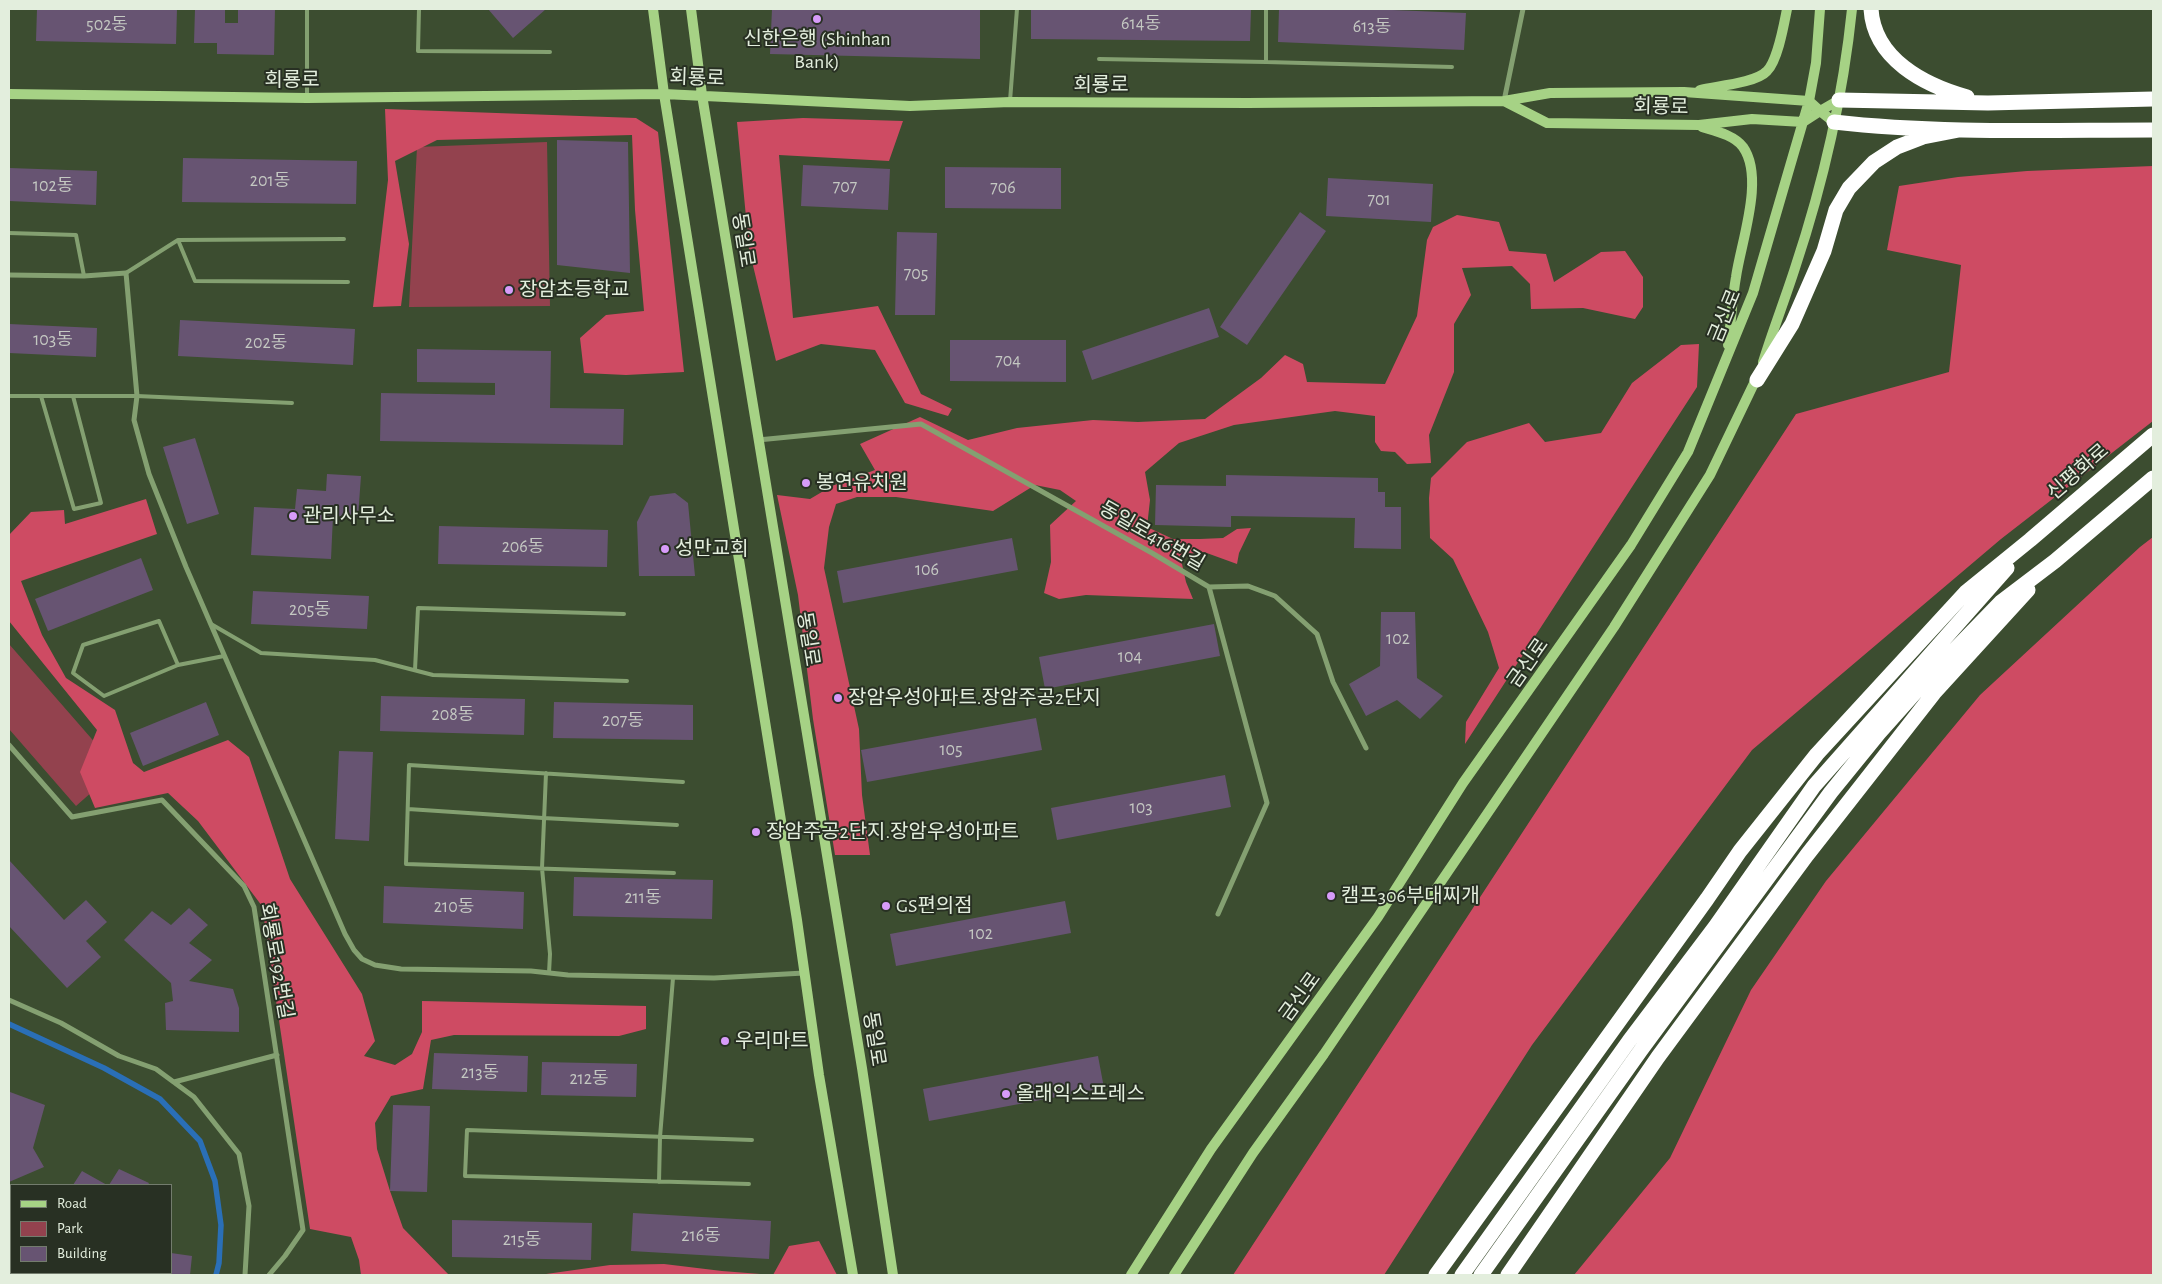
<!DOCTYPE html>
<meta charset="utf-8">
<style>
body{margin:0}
#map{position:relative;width:2162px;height:1284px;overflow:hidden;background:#3c4d30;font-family:"Alegreya Sans",sans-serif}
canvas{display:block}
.frame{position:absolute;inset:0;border:10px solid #e3eedd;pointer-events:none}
.legend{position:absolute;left:10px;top:1184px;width:162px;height:90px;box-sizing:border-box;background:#283023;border:1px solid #737c6d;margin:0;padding:6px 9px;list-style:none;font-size:15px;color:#e3eedd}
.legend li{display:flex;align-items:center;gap:10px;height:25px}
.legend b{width:25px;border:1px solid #737c6d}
</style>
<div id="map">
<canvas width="2162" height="1284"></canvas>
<div class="frame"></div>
<ul class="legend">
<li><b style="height:6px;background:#a6d285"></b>Road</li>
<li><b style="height:14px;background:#93424e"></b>Park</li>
<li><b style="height:14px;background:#675472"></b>Building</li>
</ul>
</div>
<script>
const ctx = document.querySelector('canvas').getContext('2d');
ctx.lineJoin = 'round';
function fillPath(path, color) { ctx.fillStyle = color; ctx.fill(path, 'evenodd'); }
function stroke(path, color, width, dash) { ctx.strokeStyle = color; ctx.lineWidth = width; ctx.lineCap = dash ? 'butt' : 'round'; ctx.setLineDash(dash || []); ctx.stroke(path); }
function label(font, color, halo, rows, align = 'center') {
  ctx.font = font + ' "Alegreya Sans","Noto Sans KR",sans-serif'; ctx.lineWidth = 4; ctx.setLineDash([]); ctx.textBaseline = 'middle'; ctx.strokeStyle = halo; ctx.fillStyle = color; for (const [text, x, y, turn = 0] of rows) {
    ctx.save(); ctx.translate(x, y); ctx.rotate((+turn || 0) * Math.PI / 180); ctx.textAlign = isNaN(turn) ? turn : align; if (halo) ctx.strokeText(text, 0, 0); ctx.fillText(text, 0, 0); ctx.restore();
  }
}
const green = new Path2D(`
 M547,142L550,306L409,307L417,147Z
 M9,644L118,769L76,806L9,729Z`);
const forest = new Path2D(`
 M385,109L636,118L658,132L684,372L626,375L584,373L580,338L606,315L644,311L635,210L632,135L437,140L395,161L409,244L401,306L373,307L388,180Z
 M803,118L903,121L889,161L779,155L793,318L878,306L921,394L952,409L948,416L905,403L875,350L821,344L776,361L749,249L737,122Z
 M2153,166V421L2001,539L1752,750L1532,1045L1384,1275H1233L1796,414L1949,372L1961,265L1887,250L1899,186L1958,177L2027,171Z
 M1457,215L1499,222L1509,251L1546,254L1554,282L1601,252L1625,251L1643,277V307L1635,319L1583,308L1531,309L1530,284L1512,266L1462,268L1471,295L1454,324V372L1429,435L1431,463L1407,464L1395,452L1381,451L1375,442V416L1335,411L1234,425L1179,443L1145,472L1150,500L1147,527L1173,539H1200L1223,538L1237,529L1251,528L1239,553L1237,564L1204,552L1180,555L1186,582L1193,599L1086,595L1059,599L1044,593L1051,562L1050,525L1076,501L1060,490L1035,485L993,511L896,497H857L836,504L829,527L824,568L859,729L862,795L870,855H835L813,719L798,595L777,495L810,499L832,486L875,470L860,444L920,417L968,440L1017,428L1093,420L1138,422L1205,419L1261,378L1285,355L1303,364L1307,382L1385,384L1417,316L1427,240L1433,227Z
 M1699,344L1697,387L1465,744L1466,722L1499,668L1488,632L1453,559L1430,538L1429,498L1431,478L1467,442L1529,423L1545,442L1601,433L1632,383L1681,345Z
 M146,499L157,534L21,581L42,635L66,678L115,710L133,763L144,772L228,740L249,757L290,879L362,994L375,1041L364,1056L395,1065L412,1054L422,1032V1001L646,1006V1029L619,1036L454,1035L431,1040L423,1089L391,1096L375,1123L377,1149L390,1191L403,1228L449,1275H361L359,1260L351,1237L310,1229L262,906L198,821L168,793L95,808L80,772L97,730L9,621V535L31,512L64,510L65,524Z
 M2153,537V1275H1574L1670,1158L1751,990L1826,881L1980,695L2140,547Z
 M819,1241L837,1275H539L610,1265L664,1264L722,1271L773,1275L789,1246Z`);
const stream = new Path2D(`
 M9,1024L104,1068L160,1099L200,1141L215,1181L221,1225L219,1263L216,1275`);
const building = new Path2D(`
 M37,9H177L176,44L36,41Z
 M195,9H225V23H238V9H275L274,55L217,54V43H194Z
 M488,9H546L513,38Z
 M772,9H980V59L770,54Z
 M1031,9H1251L1250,41L1031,39Z
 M1279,9H1368L1466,13L1464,50L1278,42Z
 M557,140L628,142L630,273L557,265Z
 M183,158L357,161L356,204L182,202Z
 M803,165L890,169L888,210L801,206Z
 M945,167L1061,168V209L945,208Z
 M9,168L97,171L96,205L9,201Z
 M1328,178L1433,184L1431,222L1326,216Z
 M1300,212L1326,231L1247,345L1220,327Z
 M897,232L937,233L935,315H895Z
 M1209,308L1219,337L1092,380L1082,351Z
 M180,320L355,329L353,365L178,356Z
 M9,324L97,328L96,357L9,353Z
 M950,340H1066V382L950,381Z
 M417,349L551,351L550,408L624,409L623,445L380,441L381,393L495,395V383L417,382Z
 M195,438L219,514L187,524L163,447Z
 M327,474L361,476L358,517L333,516L331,559L251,555L254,507L295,509L297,489L326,491Z
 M1226,475L1378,478V492H1385V507H1401V549L1354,548L1355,518L1231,516V527L1155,525L1156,485L1226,486Z
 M675,493L688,503L695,576H639L637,522L650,496Z
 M439,526L608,530L607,567L438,564Z
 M1012,538L1018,570L843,603L837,571Z
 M141,558L153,590L48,631L35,599Z
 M253,591L369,596L367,629L251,624Z
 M1381,612H1415L1417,678L1443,696L1420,719L1397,700L1366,716L1349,684L1380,666Z
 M1214,624L1220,656L1045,689L1039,657Z
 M381,696L525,699L524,735L380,731Z
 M206,702L219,735L143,766L130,733Z
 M554,702L693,705V740L553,738Z
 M1036,718L1042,750L867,782L861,750Z
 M339,751L373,752L369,841L335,839Z
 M1225,775L1231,807L1057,840L1051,808Z
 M9,860L64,920L86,900L107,922L86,941L101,957L67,988L9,926Z
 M574,877L713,880L712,919L573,916Z
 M384,886L524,892L523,929L383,923Z
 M1065,901L1071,933L896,966L890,934Z
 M189,908L208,925L189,943L212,960L189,981L233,989L239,1008V1032L166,1030L165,1003L173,1001L171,983L124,940L152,911L171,925Z
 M434,1053L528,1056L527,1092L432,1089Z
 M1098,1056L1104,1088L929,1121L923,1089Z
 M542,1062L637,1064L636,1097L541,1095Z
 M10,1092L45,1105L33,1148L44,1167L9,1182Z
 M393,1105L430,1106L427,1192L390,1191Z
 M119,1169L149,1183L148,1185H109Z
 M82,1171L107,1185H73Z
 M633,1213L771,1221L769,1259L631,1251Z
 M452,1220L592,1223L591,1260L452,1257Z
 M171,1253L192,1256L190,1275H117L118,1273H171Z`);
const lane = new Path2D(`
 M307,9V96
 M419,9L418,51L550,52
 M1099,59L1266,62V9
 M1266,62L1452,67
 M1010,101L1017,9
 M9,233L76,235L84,276
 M178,240L195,281L348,282
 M126,273L178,240L344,239
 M9,396H137L292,403
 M41,396L74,509L101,503L73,396
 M211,624L261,653L375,660L433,675L627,681
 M178,665L159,621L83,645L73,673L104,696L178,665L224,656
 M415,670L418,608L624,614
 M546,773L542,868L550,954L549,973
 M408,809L543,818L677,825
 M674,873L406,864L409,765L683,782
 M659,1182L660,1137L673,978
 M749,1184L465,1176L467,1130L752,1140`);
const street = new Path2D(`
 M1504,101L1523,9
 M9,275L84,276L126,273L137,396L134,420L149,474L186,567L345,934L354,950L362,959L375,965L401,969L531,971L568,975L714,978L804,973
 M758,440L921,424L1152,553L1209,587L1267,803L1218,914
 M1209,587L1248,586L1275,596L1317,634L1333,682L1366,748
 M9,745L72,817L162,800L244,886L254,907L303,1230L285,1256L269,1275
 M9,1000L61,1023L119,1056L156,1069L194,1097L239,1154L249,1206L245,1275
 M174,1082L277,1055`);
const secondary = new Path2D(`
 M653,9L664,94L797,920L819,1075L853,1275
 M691,9L702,95L862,1068L893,1275
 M1700,90C1717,86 1756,83 1767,71C1778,60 1784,24 1787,9
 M9,94L307,98L664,94L910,106L1010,102L1247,103L1504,101L1547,123L1699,125L1752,119L1803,122L1820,111L1834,122
 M1504,101L1550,93L1684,92L1809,101L1820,111L1839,100
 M1702,127C1715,131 1734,135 1743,147C1765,178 1741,242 1736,277C1732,300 1731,323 1728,345
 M1763,362C1773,330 1785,299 1795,268C1823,184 1843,97 1852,9
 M1131,1275L1211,1149L1378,917L1463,783L1631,545L1688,452L1753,293L1809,101L1816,63L1820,9
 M1174,1275L1253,1153L1324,1054L1614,627L1710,475L1758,375`);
const highway = new Path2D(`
 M1871,9C1874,59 1924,85 1967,97
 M1839,100L1988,103L2153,99
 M1834,122C1940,134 2047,130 2153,130
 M1757,380L1792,324L1824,251L1836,210L1849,188L1874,162L1897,147L1923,137L1959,130
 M1436,1275L1707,899L1740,851L1817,754L1966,592L2030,540L2153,435
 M1462,1275L1629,1041L1715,927L1814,786L2007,568
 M1481,1275L1641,1050L1831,792L1879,733L1937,668L2001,602L2055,561L2153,478
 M1508,1275L1658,1057L1807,855L1934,693L2028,590`);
const markers = [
 [817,19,5,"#d79bf9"],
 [509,290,5,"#d79bf9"],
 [806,483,5,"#d79bf9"],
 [293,516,5,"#d79bf9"],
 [665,549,5,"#d79bf9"],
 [838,698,5,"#d79bf9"],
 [756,832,5,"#d79bf9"],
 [1331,896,5,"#d79bf9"],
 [886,906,5,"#d79bf9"],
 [725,1041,5,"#d79bf9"],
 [1006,1094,5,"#d79bf9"]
];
const numberNames = [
 ["614동",1141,24],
 ["502동",107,25],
 ["613동",1372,27],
 ["201동",270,181],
 ["102동",53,186],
 ["707",845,187],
 ["706",1003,188],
 ["701",1379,200],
 ["705",916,274],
 ["103동",53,340],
 ["202동",266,343],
 ["704",1008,361],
 ["206동",523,547],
 ["106",927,570],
 ["205동",310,610],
 ["102",1398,639],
 ["104",1130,657],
 ["208동",453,715],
 ["207동",623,721],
 ["105",951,750],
 ["103",1141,808],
 ["211동",643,898],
 ["210동",454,907],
 ["102",981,934],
 ["213동",480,1073],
 ["212동",589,1079],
 ["216동",701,1236],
 ["215동",522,1240]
];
const poiNames = [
 ["신한은행 (Shinhan",817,39,"center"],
 ["Bank)",817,62,"center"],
 ["장암초등학교",519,290],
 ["봉연유치원",816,483],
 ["관리사무소",303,516],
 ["성만교회",675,549],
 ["장암우성아파트.장암주공2단지",848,698],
 ["장암주공2단지.장암우성아파트",766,832],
 ["캠프306부대찌개",1341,896],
 ["GS편의점",896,906],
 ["우리마트",735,1041],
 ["올래익스프레스",1016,1094]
];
const streetNames = [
 ["회룡로",697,78,2],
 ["회룡로",292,80],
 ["회룡로",1101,85],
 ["회룡로",1661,107,1],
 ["동일로",743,240,81],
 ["금신로",1725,316,-68],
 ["신평화로",2078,472,-41],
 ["동일로416번길",1152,536,30],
 ["동일로",808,639,81],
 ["금신로",1528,663,-55],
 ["회룡로192번길",276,961,80],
 ["금신로",1300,997,-54],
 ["동일로",874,1039,81]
];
fillPath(green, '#93424e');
fillPath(forest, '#ce4b63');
stroke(stream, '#2a6fb7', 5.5);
fillPath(building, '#675472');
stroke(lane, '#84a071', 4);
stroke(street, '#84a071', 5);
stroke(secondary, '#a6d285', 10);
stroke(highway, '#fff', 15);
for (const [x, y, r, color] of markers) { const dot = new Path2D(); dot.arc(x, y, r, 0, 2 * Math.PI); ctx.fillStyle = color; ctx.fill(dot); stroke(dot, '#283023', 2); }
label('18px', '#c4c8c2', null, numberNames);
label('20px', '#e3eedd', '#283023', poiNames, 'left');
label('20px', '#e3eedd', '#283023', streetNames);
</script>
